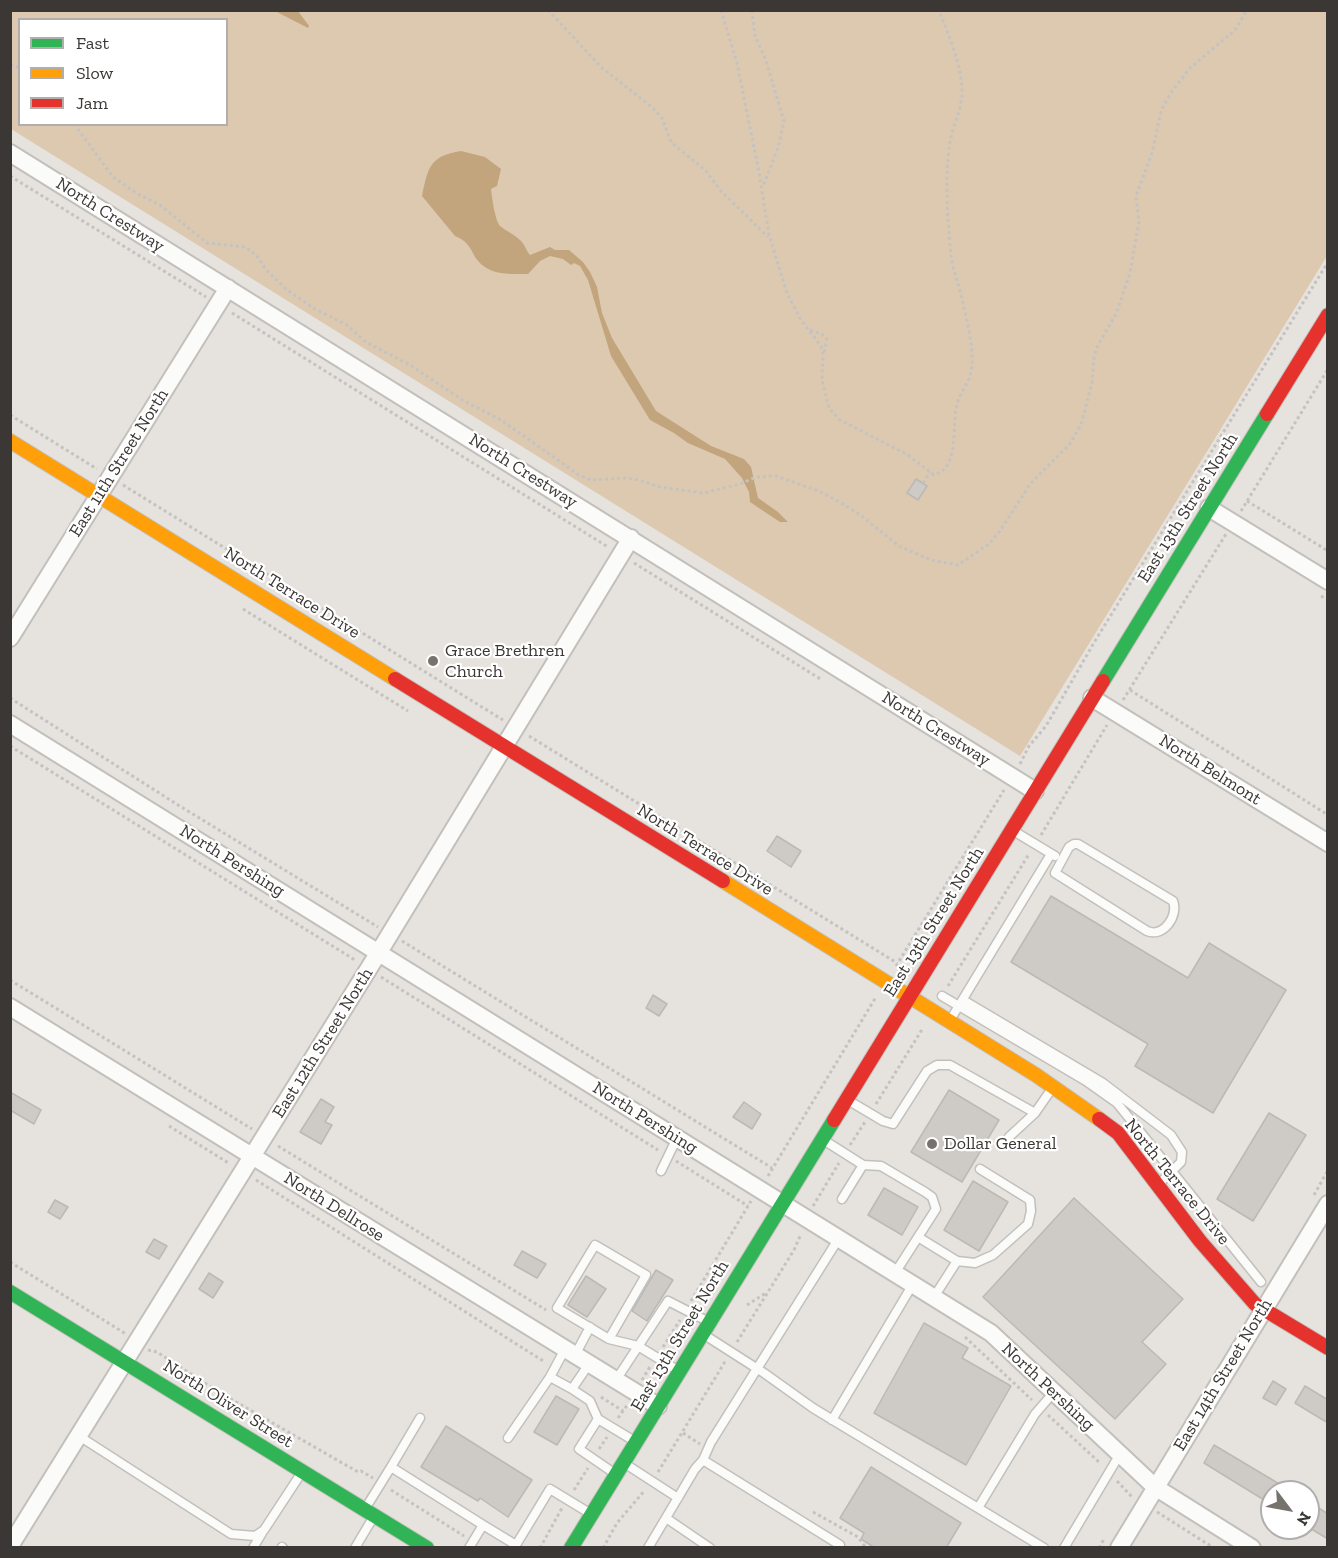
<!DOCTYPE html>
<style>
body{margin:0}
#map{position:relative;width:1338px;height:1558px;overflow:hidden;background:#e6e2dd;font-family:"Zilla Slab",serif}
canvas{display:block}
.frame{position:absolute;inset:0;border:12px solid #3a3734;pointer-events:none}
.legend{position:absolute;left:18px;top:18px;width:210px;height:108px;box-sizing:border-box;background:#fff;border:2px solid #b0afae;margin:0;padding:8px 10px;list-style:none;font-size:18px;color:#3a3734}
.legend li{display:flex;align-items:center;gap:12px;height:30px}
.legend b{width:30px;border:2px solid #b0afae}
.north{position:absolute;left:1260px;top:1480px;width:60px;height:60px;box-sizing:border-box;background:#fff;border:2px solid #b0afae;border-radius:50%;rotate:122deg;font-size:16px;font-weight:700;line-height:24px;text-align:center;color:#3a3734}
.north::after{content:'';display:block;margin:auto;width:21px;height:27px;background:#76736f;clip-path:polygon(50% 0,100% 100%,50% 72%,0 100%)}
</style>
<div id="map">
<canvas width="1338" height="1558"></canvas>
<div class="frame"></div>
<ul class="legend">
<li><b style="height:8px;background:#30b455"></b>Fast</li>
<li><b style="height:8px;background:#ff9f0a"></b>Slow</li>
<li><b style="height:8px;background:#e5322d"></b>Jam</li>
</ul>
<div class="north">N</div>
</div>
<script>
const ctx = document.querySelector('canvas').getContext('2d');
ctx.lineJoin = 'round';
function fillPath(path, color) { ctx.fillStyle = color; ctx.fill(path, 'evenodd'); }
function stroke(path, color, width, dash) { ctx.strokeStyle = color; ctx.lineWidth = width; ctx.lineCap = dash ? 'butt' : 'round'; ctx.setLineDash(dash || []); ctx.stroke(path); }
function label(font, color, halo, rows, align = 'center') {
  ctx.font = font + ' "Zilla Slab",serif'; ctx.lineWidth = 4.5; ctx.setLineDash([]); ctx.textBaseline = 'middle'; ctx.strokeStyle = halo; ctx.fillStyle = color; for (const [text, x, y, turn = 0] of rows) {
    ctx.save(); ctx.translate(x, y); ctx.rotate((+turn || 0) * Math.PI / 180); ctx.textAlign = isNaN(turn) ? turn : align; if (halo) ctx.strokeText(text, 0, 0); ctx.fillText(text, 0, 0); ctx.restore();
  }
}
const green = new Path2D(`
 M10,11H1327V256L1020,756L11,129ZM20,20H226V124H20Z`);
const water = new Path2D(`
 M275,11H298L309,26L308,28Z
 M461,151L485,157L501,169L497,186L491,189C492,198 495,220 500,226C506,231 514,234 520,240C525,244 526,251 530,255L550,247L555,250H569L583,262L590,272L597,287L602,313L612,338L656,411L711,446L744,459L751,467L758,498L778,512L788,522H780L750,502L749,492L742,478L725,459L688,443L674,433L650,420L611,356L588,280L580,266L574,263L571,265L563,259L550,256L540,261L528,274C508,274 488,276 475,257C470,247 466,240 455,236L422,196C428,167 430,156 461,151Z`);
const building = new Path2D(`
 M916,479L927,486L918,500L907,493Z
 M777,836L801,851L791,867L767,851Z
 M1051,896L1188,978L1209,943L1286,990L1213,1113L1135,1066L1148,1044L1011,962Z
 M653,995L667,1004L659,1016L646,1008Z
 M949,1090L999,1120L962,1182L911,1152Z
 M10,1092L41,1110L34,1124L10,1110Z
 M321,1099L334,1107L325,1122L332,1125L321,1144L300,1132Z
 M744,1102L761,1114L752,1129L733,1117Z
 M1269,1113L1306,1135L1253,1221L1217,1199Z
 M973,1181L1008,1202L979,1251L944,1230Z
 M884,1188L918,1207L902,1235L868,1215Z
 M1074,1198L1183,1299L1142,1342L1166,1364L1115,1419L983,1297Z
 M55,1200L68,1207L60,1219L48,1212Z
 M154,1239L167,1246L159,1259L146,1252Z
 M522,1251L546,1264L537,1278L514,1265Z
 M656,1270L673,1280L647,1321L632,1311Z
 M209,1273L223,1282L213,1298L199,1289Z
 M586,1276L606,1289L587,1317L568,1305Z
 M924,1323L968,1348L962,1358L1011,1386L966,1465L874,1413Z
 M1273,1381L1286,1389L1276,1405L1263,1398Z
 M1305,1386L1328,1400V1423L1295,1403Z
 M556,1396L579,1409L557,1445L534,1432Z
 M446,1426L532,1480L508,1517L480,1498L478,1501L421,1467Z
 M1214,1445L1281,1485L1276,1492H1272V1499L1269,1503L1204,1463Z
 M871,1467L961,1523L946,1548H875L861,1539L864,1533L840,1518Z
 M1308,1501L1328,1514V1539L1308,1527Z`);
const path = new Path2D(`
 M548,10L601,67L653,108L662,118L671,142L706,171L721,191L768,237
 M721,10L737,63L759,172L769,235L787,293L801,320L821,346L823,355L822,380L829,408L840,420L908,455L934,475C962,467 950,423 958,401C963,386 971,383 972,364C974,346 963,302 958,283C955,274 952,265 951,256C948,219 944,180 950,142C953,124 963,108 962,89C961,62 948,35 939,10
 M752,10L755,36L765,58L784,121L778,148L763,186
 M10,65L20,68
 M74,124L113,177L138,194L160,205L207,243L246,247L257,256L266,270L287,290L315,309L347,325L366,342L410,365L464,401L501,420L579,475L591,480L626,478L639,480L660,487L703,493L740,484L756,477L776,476L821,492L841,503L859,514L899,546L931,560L958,565L989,544L1000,531L1030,484L1069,445L1081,425L1092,383L1094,357L1097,347L1116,314L1130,273L1139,222L1136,196L1152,153L1161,111L1170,94L1189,69L1235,30L1247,10
 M10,176L206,297
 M232,313L608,547
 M810,330C829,337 828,334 824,353
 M10,415L97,469
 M923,483L930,472
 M123,485L503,720
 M1247,501L1328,551
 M1241,511L1328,369
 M634,563L822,680
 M1321,596L1328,600
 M243,609L408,711
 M1130,690L1328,815
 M10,698L178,805L378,927
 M1123,700L1226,534
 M529,736L897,963
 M10,746L355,960
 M1020,764L1029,746L1046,726L1095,641L1328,262
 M1041,835L1107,725
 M402,941L772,1168
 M896,966L1004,790
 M381,977L658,1150
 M10,980L252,1129
 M948,986L1029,854
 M876,1104L923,1028
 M169,1126L230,1164
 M850,1145L865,1122
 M278,1146L546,1310
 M676,1161L748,1206
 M768,1176L876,997
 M256,1180L545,1362
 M1314,1195L1328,1170
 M813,1206L839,1163
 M10,1262L126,1334
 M691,1301L751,1201
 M747,1305L766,1293
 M965,1337L1032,1400
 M737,1342L794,1250L801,1234
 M663,1347L680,1320
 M148,1350L157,1352L217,1391L358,1472L361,1471L373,1478
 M642,1380L651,1365
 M601,1397L623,1411
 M1048,1415L1100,1463
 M618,1418L628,1404
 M683,1433L700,1444
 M599,1449L607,1437
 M658,1472L726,1360
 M1117,1481L1133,1498
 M391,1490L464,1536
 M574,1490L588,1468
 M813,1512L858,1537L866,1548
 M1157,1512L1214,1548
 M540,1548L562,1508
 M603,1548L617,1523L645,1490
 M1099,1548L1104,1539`);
const lane = new Path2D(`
 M1012,830L1055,856
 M1074,844H1078L1173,901C1179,916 1163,938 1147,931L1055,873L1069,847Z
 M942,996L1086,1081L1117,1103L1261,1282
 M963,1000L1103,1083L1171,1135L1182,1152L1181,1162L1158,1185
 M949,1022L1051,854
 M846,1099L883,1121L893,1124L927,1071L937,1065H950L1035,1113L1053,1087
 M1009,1137L1035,1113
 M822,1139L863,1165L842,1199
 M863,1165L881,1166L925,1192L932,1197L936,1209L895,1273
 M661,1171L677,1138
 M918,1237L957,1261L934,1297
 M957,1261L975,1263L993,1255L1028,1224L1031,1211L1030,1200L980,1169
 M703,1334L764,1373L813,1408L1044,1548
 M609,1339L557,1308L595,1245L646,1275L609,1339L638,1346L679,1371
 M565,1349L550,1377L572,1389
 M575,1355L590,1327
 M589,1364L572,1389L590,1401L598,1419
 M616,1380L668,1301L709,1322
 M832,1420L913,1284
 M79,1436L231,1534L255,1536L264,1530L302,1472
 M508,1438L550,1377
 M703,1460L711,1442L839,1238
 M624,1463L678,1498
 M391,1467L420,1418
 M614,1473L579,1449L598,1419L636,1442
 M978,1508L1035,1414L1054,1392
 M365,1509L391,1467L483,1525
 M666,1518L710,1548
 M282,1547L283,1548
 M253,1548L262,1533
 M355,1548L374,1516
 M469,1548L483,1525L516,1545L550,1489L591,1514
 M648,1548L695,1469L703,1460L840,1545V1548
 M1064,1548L1120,1454`);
const street = new Path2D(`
 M10,153L1035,791
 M1209,508L1328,581
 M10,638L228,288
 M1092,698L1328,843
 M10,724L991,1333L1155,1487L1252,1548
 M10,1007L658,1406
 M10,1546L379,952L631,538
 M1119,1548L1328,1204`);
const fast = new Path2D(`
 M1103,681L1267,414
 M10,1292L427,1548
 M571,1548L834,1120`);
const slow = new Path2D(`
 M10,441L395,679
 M723,881L1036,1075L1099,1119`);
const jam = new Path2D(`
 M1267,414L1328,315
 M395,679L723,881
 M1099,1119L1118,1133L1200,1241L1255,1304L1328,1348
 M834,1120L1103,681`);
const markers = [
 [433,661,6,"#76736f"],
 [932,1144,6,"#76736f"]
];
const streetNames = [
 ["North Crestway",110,215,32],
 ["East 11th Street North",119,463,-58],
 ["North Crestway",523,471,32],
 ["East 13th Street North",1188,508,-58],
 ["North Terrace Drive",292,593,32],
 ["North Crestway",936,729,32],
 ["North Belmont",1210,770,32],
 ["North Terrace Drive",705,850,32],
 ["North Pershing",232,861,32],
 ["East 13th Street North",934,922,-58],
 ["East 12th Street North",323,1043,-58],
 ["North Pershing",645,1118,32],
 ["North Terrace Drive",1177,1182,51],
 ["North Dellrose",334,1207,32],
 ["East 13th Street North",680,1336,-59],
 ["East 14th Street North",1223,1375,-59],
 ["North Pershing",1048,1387,43],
 ["North Oliver Street",228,1404,32]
];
const poiNames = [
 ["Grace Brethren",445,651],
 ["Church",445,672],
 ["Dollar General",944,1144]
];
fillPath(green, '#ddc9b0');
fillPath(water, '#c2a47d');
fillPath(building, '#cecbc7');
stroke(building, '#bcb9b5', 1.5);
stroke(lane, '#c3c0bc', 11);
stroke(street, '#c3c0bc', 20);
stroke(fast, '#c3c0bc', 16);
stroke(slow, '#c3c0bc', 16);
stroke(jam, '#c3c0bc', 16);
stroke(path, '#c4c3c1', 3, [3, 3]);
stroke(lane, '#fbfbfa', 8);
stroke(street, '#fbfbfa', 16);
stroke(fast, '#30b455', 14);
stroke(slow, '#ff9f0a', 14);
stroke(jam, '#e5322d', 14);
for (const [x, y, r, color] of markers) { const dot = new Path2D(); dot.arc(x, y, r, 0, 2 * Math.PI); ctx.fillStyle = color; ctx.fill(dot); stroke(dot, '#fff', 2); }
label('18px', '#3a3734', '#fff', streetNames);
label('18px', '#3a3734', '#fff', poiNames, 'left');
</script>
